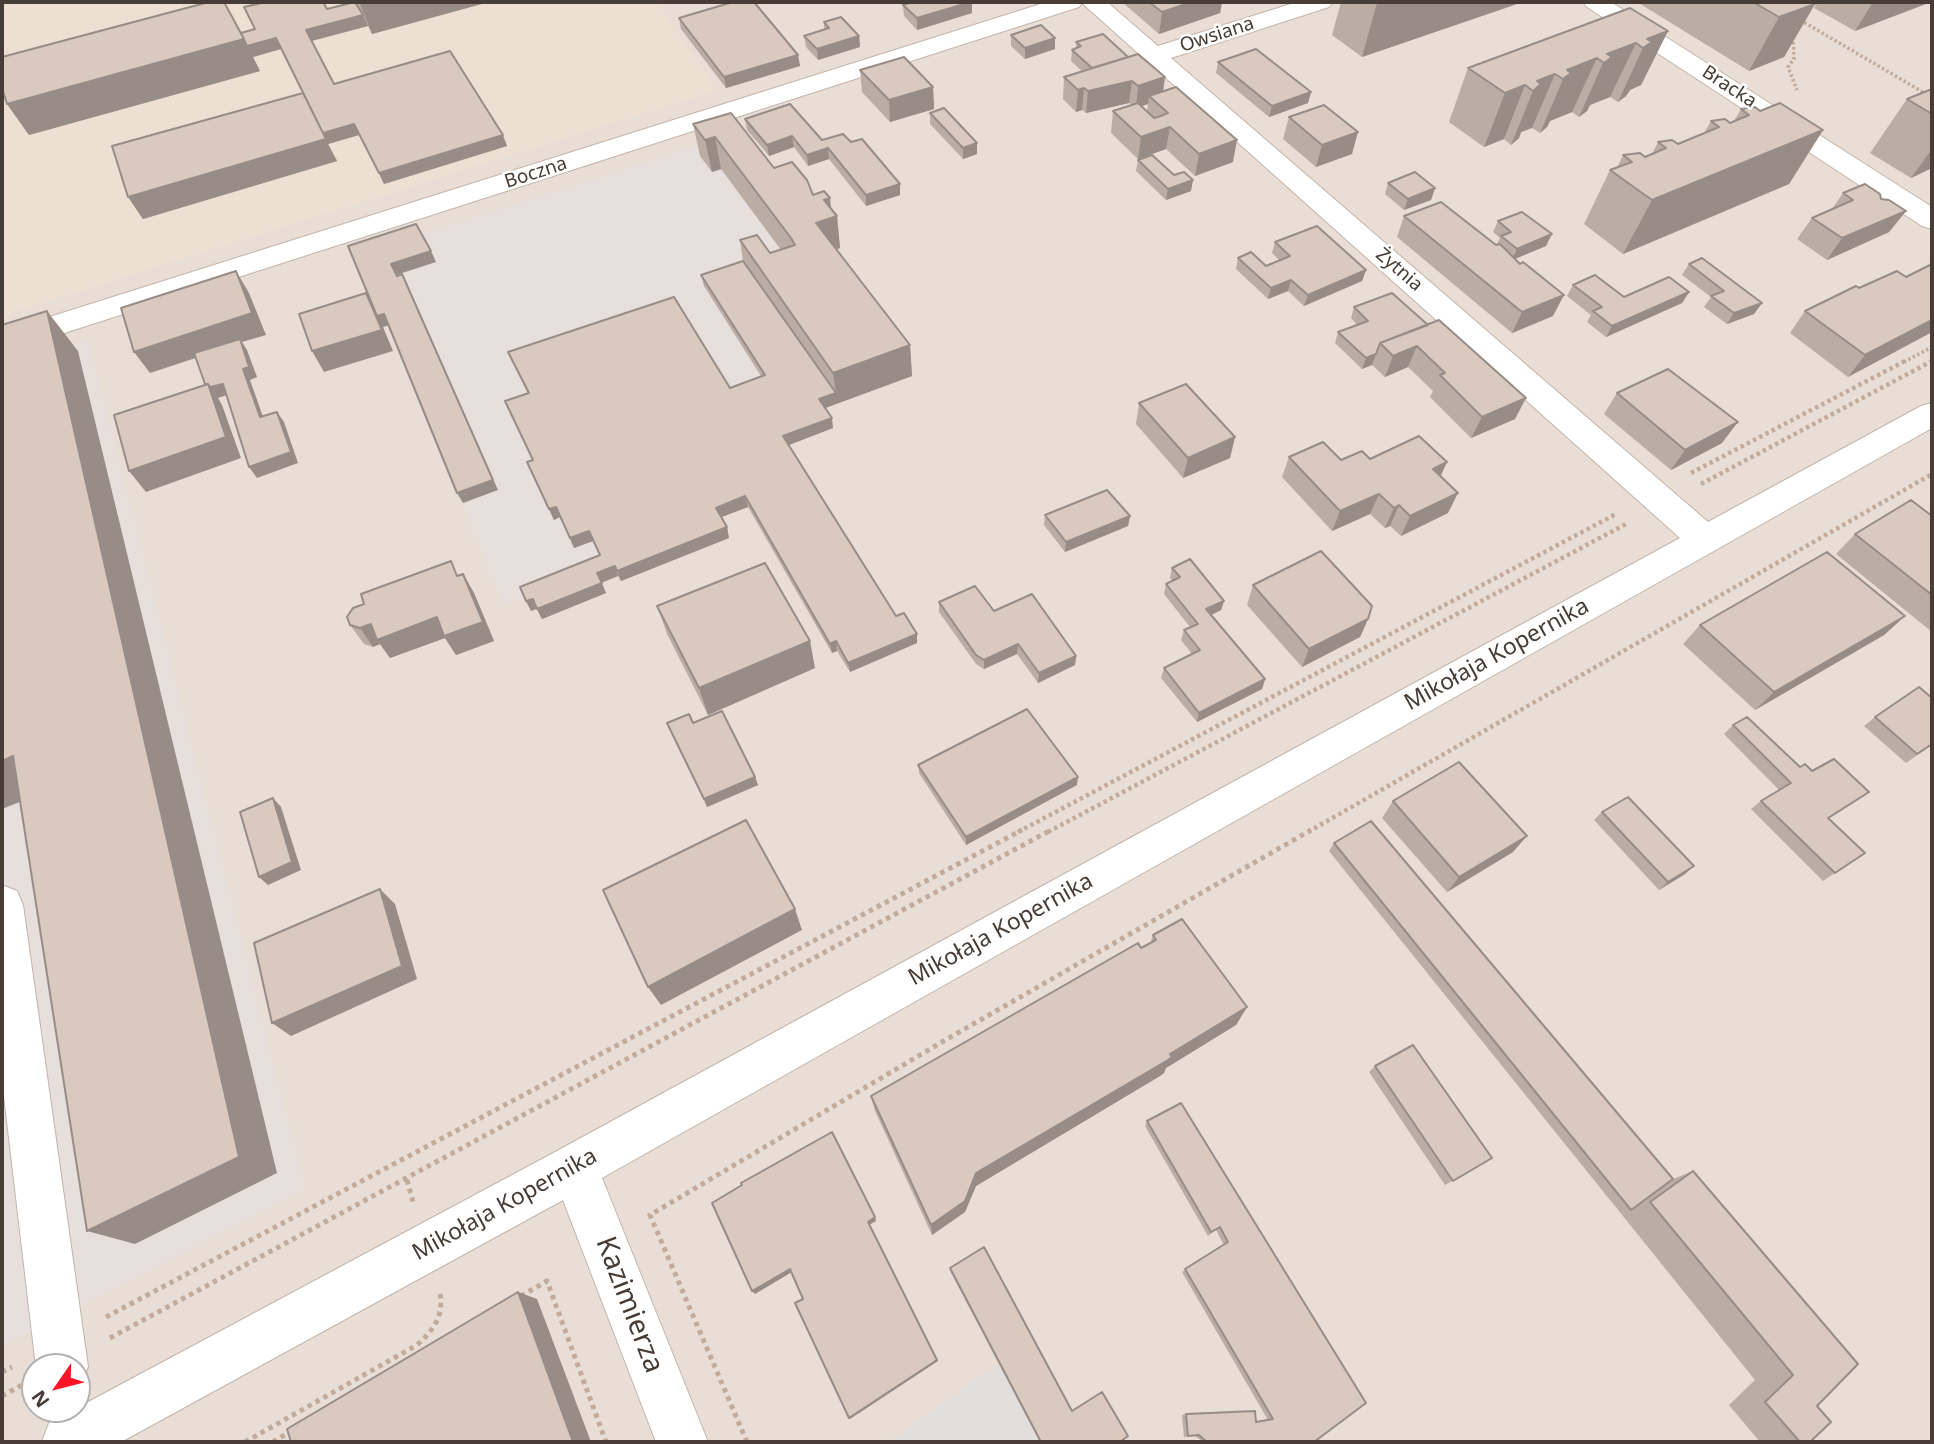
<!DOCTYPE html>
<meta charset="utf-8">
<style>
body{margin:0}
#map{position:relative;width:1934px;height:1444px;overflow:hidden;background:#f4ede7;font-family:"Noto Sans",sans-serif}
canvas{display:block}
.frame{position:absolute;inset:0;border:4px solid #473c36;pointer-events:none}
.north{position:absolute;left:21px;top:1353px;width:70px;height:70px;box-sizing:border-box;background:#fff;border:2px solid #b5b1af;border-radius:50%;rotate:235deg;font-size:19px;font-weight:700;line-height:28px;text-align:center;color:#473c36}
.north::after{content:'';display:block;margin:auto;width:24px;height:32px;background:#fe1426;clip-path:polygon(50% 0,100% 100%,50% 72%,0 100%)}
</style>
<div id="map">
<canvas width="1934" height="1444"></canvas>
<div class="frame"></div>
<div class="north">N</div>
</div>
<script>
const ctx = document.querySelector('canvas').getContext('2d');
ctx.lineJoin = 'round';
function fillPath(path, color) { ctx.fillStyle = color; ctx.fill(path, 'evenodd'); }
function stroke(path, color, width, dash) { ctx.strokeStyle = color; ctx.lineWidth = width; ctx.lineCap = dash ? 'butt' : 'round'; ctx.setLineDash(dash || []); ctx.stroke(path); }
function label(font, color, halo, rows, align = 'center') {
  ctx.font = font + ' "Noto Sans",sans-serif'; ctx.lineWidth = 5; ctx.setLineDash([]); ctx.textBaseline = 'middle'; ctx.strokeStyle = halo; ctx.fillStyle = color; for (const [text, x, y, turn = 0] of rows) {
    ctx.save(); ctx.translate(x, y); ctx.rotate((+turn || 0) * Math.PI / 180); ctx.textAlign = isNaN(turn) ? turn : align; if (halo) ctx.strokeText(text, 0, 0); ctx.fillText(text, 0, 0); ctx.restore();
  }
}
const residential = new Path2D(`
 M2,2H1932V1442H2ZM35,1367H77V1409H35Z`);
const industrial = new Path2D(`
 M729,135L912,376L820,410L611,561L502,605L390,325L353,257Z
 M88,340L306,1189L2,1347V367Z`);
const education = new Path2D(`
 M2,2H656L718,90L2,316Z`);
const parking = new Path2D(`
 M1008,1356L1058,1442H889Z`);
const pathFar2 = new Path2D(`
 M1800,20L1928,95
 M1793,37L1794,59L1788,67L1797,90
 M1904,362L1932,347`);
const pathFar1 = new Path2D(`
 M1691,473L1907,360
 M1701,484L1932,361
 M1018,832L1616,514
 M1048,832L1626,524
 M1308,832L1932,474`);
const path = new Path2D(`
 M407,1180L413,1202
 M521,1296L547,1281L606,1442
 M106,1317L1022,830
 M110,1338L1051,830
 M2,1372L12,1367
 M2,1396L22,1385
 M245,1442L417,1345C433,1331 444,1316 440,1294
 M273,1442L293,1430
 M747,1442L650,1215L942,1042L1311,830`);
const minor = new Path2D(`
 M1047,2H1107L1158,46L1297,2H1333L1329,7L1171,58L1708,522L1921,406L1932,403V428L602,1178L708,1442H656L563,1200L121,1442H42L49,1423L557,1151L1680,538L1082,3L1079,7L2,353V332Z
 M1583,2H1611L1932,207V229L1922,226L1587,7Z
 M2,885L17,891L23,905L88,1367L80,1385L77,1387V1367H36L2,1079Z`);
const wall = new Path2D(`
 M353,2H489L372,34L368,26L312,41L334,84L507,146L384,184L359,135L328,144L337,161L143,219L128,197L303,93L281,49L253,57L260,71L29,135L7,104L241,33Z
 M731,2H754L798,55L800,66L726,88L681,29L679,18L732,3Z
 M972,2V13L917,30L904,16L903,5Z
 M1122,2H1222L1220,13L1159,34Z
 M1341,2H1517V4L1362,57L1332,35Z
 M1637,2H1811L1815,4L1784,57L1749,71Z
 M1818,2H1931L1855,31L1814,8Z
 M824,22L859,36L860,47L818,60L806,47L804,36L824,30Z
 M1668,31L1641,85L1630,90L1626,96L1618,102L1610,97L1590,105L1587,111L1579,117L1572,112L1550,121L1547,127L1540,133L1532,128L1521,132L1519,138L1511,145L1504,139L1484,147L1449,122L1468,68Z
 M1011,35L1055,38V49L1025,59L1011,46Z
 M1076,42L1128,57L1165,77L1163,92L1233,162L1195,176L1166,149L1138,159L1111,133L1113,111L1132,105L1129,103L1086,113L1082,110L1076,112L1063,99L1064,77L1082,71L1071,61L1072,50L1076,48ZM1148,104L1147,112L1141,106Z
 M1218,62L1311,92L1308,103L1269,117L1216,73Z
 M860,70L933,87L934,109L890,122L862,92Z
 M1932,89V168L1911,178L1870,153L1907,99Z
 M1741,109L1760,111L1823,130L1789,184L1623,254L1584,224L1610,170L1617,168L1623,155L1645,157L1652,154L1658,142L1678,144L1704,133L1711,121L1730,123L1734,121Z
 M930,113L977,143V154L963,159L930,124Z
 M1289,117L1352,154L1316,167L1283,139Z
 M745,119L822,140L851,142L900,184V195L866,206L829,159L808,166L794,147L769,156L747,130Z
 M693,124L774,168L813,195L832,210L837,216L840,248L837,249L910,345L912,376L825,408L833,428L788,445L896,616L917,643L850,672L837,651L832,653L748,507L721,517L727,527L729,538L621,581L618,576L601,583L606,593L542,619L537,609L531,611L526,601L600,555L593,541L574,548L560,517L554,520L527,462L532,460L528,394L508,352L730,388L761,376L704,286L701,275L743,261L740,240L770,253L781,250L721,169L712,172L700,156Z
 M1138,160L1191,191L1166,200L1136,171Z
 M1388,183L1435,188L1431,200L1404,210L1385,194Z
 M1843,193L1881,199L1906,211L1889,232L1827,260L1797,239L1812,218L1832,209Z
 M1404,216L1496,245L1500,238L1493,232L1498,221L1546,246L1515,259L1553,316L1512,333L1397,237Z
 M1275,242L1366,270L1362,281L1304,306L1288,291L1268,299L1236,269L1238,258L1266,266L1280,261L1272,253Z
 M1689,264L1762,303L1754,314L1727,324L1704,307L1711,297L1682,275Z
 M1932,264V332L1848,377L1790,333L1805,311L1859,288L1906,277Z
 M1573,285L1624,297L1689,292L1682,303L1606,337L1587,322L1591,315L1567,296Z
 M1392,293L1515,419L1471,438L1430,397L1433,391L1408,367L1385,377L1372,365L1362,369L1335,343L1338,332L1357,325L1351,318L1354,307Z
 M1617,393L1722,443L1671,470L1604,414Z
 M1139,403L1235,437L1230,458L1183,478L1136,424Z
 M1289,457L1341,460L1370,459L1447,462L1441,476L1448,513L1401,536L1390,526L1385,528L1370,514L1332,531L1282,477Z
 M1045,515L1130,516L1128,526L1065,552L1044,525Z
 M1932,516V632L1836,554L1855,534Z
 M1172,568L1224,601L1221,610L1211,615L1265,679L1262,689L1197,722L1161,678L1164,668L1192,654L1181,640L1184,630L1190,627L1164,594L1166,584L1173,581L1170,578Z
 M463,574L474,593L494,641L456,655L445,638L390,658L380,644L373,647L364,644L350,625Z
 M1253,585L1368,619L1360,637L1302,667L1247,605Z
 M939,602L994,611L1076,656L1075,665L1038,683L1017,654L984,669L976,664L939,612Z
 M657,606L815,668L708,715L667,634Z
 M1905,616L1884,635L1755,710L1683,644L1700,625Z
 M1875,717L1932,745L1906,763L1864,726Z
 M667,723H693L755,777L758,785L707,807Z
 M1733,725L1800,767L1869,792L1829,818L1865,853L1823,881L1751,809L1761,801L1779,790L1724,734Z
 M918,765L1077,785L966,845L919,773Z
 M1393,801L1513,852L1447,892L1382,818Z
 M1602,812L1685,874L1659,890L1594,820Z
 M1334,843L1673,1179L1693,1171L1817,1406L1810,1442H1760L1729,1405L1755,1380L1329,851Z
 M1153,935L1247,1007L1236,1025L1166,1068L1164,1073L1160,1076L976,1186L965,1212L932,1235L875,1111L871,1096L1150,944Z
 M1375,1066L1492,1158L1445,1185L1369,1072Z
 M1181,1103L1314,1442H1203L1195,1436L1184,1437L1182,1415L1186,1414L1256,1422L1268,1420L1182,1272L1224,1245L1216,1230L1208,1236L1145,1126L1147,1121Z
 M950,1268L1072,1411L1120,1442H1040L950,1271Z`);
const shadedWall = new Path2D(`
 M359,2H489L372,34Z
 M972,2V13L917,30V18Z
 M1192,2H1222L1220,13L1159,34L1162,12Z
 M1382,2H1517V4L1362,57L1377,3Z
 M1873,2H1931L1855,31Z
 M1815,4L1784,57L1749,71L1779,17Z
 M363,15L368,26L311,41L306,30Z
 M1668,31L1641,85L1630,90L1626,96L1618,102L1647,39Z
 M859,36L860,47L818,60L817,49Z
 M276,38L281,49L253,57L260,71L29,135L7,104L244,39Z
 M1055,38V49L1025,59V48Z
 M1636,43L1610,97L1590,105L1587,111L1579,117L1607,54Z
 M798,55L800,66L726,88L724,77Z
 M1597,58L1572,112L1550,121L1547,127L1540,133L1567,70Z
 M1555,74L1532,128L1521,132L1519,138L1511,145L1537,81Z
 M1165,77L1162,99L1149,96L1148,104L1136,108L1138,86Z
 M1132,81L1129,103L1086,113L1088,91Z
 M1525,85L1504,139L1484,147L1505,93Z
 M933,87L934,109L890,122L889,100Z
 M1084,88L1082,110L1076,112L1078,90Z
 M1311,92L1308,103L1269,117L1272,106Z
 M354,124L359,135L328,144L337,161L143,219L128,197L322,133Z
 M1170,127L1166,149L1138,159L1141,137Z
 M1823,130L1789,184L1623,254L1652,200Z
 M1358,132L1352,154L1316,167L1322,145Z
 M503,135L507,146L384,184L379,173Z
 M792,136L794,147L769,156L767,145Z
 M715,137L721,169L712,172L705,140Z
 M1237,140L1233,162L1195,176L1199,154Z
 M977,143V154L963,159V148Z
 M828,148L829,159L808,166L807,155Z
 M1932,149V168L1911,178Z
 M1193,180L1191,191L1166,200L1168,189Z
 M900,184V195L866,206V195Z
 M1435,188L1431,200L1404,210L1408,199Z
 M830,198L832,218L837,216L840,248L820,255L816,223L824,200Z
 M1906,211L1889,232L1827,260L1842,238Z
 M1552,234L1546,246L1512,260L1517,249Z
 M431,251L436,262L396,275L391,264Z
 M1366,270L1362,281L1304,306L1308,295Z
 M236,271L249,293L266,335L242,342L247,350L257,377L250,380L267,428L260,417L243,369L241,343L150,373L134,352Z
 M1291,280L1288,291L1268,299L1271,288Z
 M407,285L498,490L463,503L457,493Z
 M1689,292L1682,303L1606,337L1612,326Z
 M366,293L384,314L390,325L383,327L393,351L324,372L312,351Z
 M1564,295L1553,316L1512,333L1522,312Z
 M1762,303L1754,314L1727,324L1734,313Z
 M47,311L78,351L277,1173L135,1244L87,1231Z
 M1932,320V332L1848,377L1865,355Z
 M910,345L912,376L820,410L819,399L836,393L833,373Z
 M1417,346L1408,367L1385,377L1393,356Z
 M1376,354L1372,365L1362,369L1366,358Z
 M208,384H223L230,394L218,398L222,405L241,458L146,492L129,471Z
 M1526,398L1515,419L1471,438L1482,417Z
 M277,412L284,422L298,463L257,478L249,467Z
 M832,418L833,428L784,447L783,436Z
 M1738,422L1722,443L1671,470L1685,450Z
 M1235,437L1230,458L1183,478L1188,458Z
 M1447,462L1437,482L1433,469Z
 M1458,493L1448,513L1401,536L1410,516Z
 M1379,494L1370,514L1332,531L1340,511Z
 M745,496L748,507L719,518L716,508Z
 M1399,505L1390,526L1385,528L1394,508Z
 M556,507L560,517L554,520L549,509Z
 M1130,516L1128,526L1065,552L1066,542Z
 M727,527L729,538L621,581L617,571Z
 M589,531L593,541L574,548L570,538Z
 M615,566L618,576L601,583L597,573Z
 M463,574L474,593L494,641L456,655L445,638L390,658L380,644L373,647L360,628L371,624Z
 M602,583L606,593L542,619L537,609Z
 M533,599L538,608L531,611L526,601Z
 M1224,601L1221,610L1203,619L1206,609Z
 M1905,616L1884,635L1755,710L1774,692Z
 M1368,619L1360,637L1302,667L1309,649Z
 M917,634V643L850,672L848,663Z
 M810,641L815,668L708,715L699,688Z
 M836,641L837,651L832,653L830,644Z
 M1018,644L1017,654L984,669V660Z
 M1076,656L1075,665L1038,683L1039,673Z
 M1265,679L1262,689L1197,722L1199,713Z
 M13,756L55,788L2,809V761Z
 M755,777L758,785L707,807L704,799Z
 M1078,777L1077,785L966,845V837Z
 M1869,792L1858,800L1817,826L1828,818Z
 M273,798L281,807L301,870L268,885L259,877Z
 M1527,836L1513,852L1447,892L1459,877Z
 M1694,866L1685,874L1659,890L1668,882Z
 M380,889L395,904L417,979L291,1036L272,1023Z
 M795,909L802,930L661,1005L648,987Z
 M1247,1007L1236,1025L1166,1068L1164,1073L1160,1076L976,1186L965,1212L932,1235L931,1225L976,1173Z
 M875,1217L876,1221L869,1225L868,1222Z
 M790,1269L792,1272L755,1294L752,1291Z
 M518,1292L537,1299L591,1442H573Z
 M937,1360L938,1361L850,1419L849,1418Z`);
const building = new Path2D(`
 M209,2H224L244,39L7,104L2,88V57Z
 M266,2H323L327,9L355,2L363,15L306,30L334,84L450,51L503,135L379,173L354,124L323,133L276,38L247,46L241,33L255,29L244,7Z
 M733,2H754L798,55L724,77L679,18Z
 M913,2H971L917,18L903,5Z
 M1149,2H1192L1162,12Z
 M1753,2H1811L1815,4L1779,17Z
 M1630,8L1668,31L1647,39L1652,42L1643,48L1636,43L1607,54L1612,57L1604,63L1597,58L1567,70L1571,73L1563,79L1555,74L1537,81L1541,84L1533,91L1525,85L1505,93L1468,68Z
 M841,17L859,36L817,49L804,36L829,28L824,22Z
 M1041,25L1055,38L1025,48L1011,35Z
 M1103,34L1128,57L1092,68L1072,50L1081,46L1076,42Z
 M1256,49L1311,92L1272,106L1218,62Z
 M1138,54L1165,77L1138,86L1132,81L1088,91L1084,88L1078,90L1064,77Z
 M904,57L933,87L889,100L860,70Z
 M1176,87L1237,140L1199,154L1170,127L1141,137L1113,111L1138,103L1154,118L1158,117L1168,113L1149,96Z
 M1932,89V114L1907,99Z
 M303,93L326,139L128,197L112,146Z
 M1780,103L1823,130L1652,200L1610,170L1632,162L1623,155L1640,153L1645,157L1666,148L1658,142L1672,140L1678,144L1719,127L1711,121L1725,119L1730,123L1749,115L1741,109L1755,107L1760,111Z
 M790,104L822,140L843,134L851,142L862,139L900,184L866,195L828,148L807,155L792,136L767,145L745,119Z
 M1324,105L1358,132L1322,145L1289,117Z
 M944,108L977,143L963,148L930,113Z
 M731,113L774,168L792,162L807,180L813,195L824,191L830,198L824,200L837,216L816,223L910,345L833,373L740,240L757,235L770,253L795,245L791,238L715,137L705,140L693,124Z
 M1152,155L1174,175L1184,172L1193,180L1168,189L1138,160Z
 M1415,172L1435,188L1408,199L1388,183Z
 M1865,184L1880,194L1881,199L1889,200L1906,211L1842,238L1812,218L1853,200L1843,193Z
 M1441,202L1496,245L1500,244L1520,264L1523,262L1564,295L1522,312L1404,216Z
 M1522,212L1552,234L1517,249L1501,236L1511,232L1498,221Z
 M416,224L431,251L391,264L397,276L402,274L493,480L457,493L384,314L377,316L348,246Z
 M1317,226L1366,270L1308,295L1291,280L1271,288L1238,258L1251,252L1266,266L1290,256L1275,242Z
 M1702,258L1762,303L1734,313L1711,296L1724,291L1689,264Z
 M743,261L836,393L819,399L832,418L783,436L896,616L904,613L917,634L848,663L836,641L830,644L745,496L716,508L727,527L617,571L615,566L597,573L602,583L537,609L533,599L526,601L520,587L600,555L589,531L570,538L556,507L549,509L527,462L533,460L505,401L529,393L508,352L674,297L730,388L765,375L701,275Z
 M1932,264V320L1865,355L1805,311L1856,286L1859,288L1897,271L1906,277Z
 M236,271L252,313L134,352L121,308Z
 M1595,275L1624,297L1669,277L1689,292L1612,326L1593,311L1602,307L1573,285Z
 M366,293L382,330L312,351L299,314Z
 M1392,293L1428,325L1380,343L1376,354L1366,358L1338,332L1368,321L1354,307Z
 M47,311L239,1157L87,1231L13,756L2,761V325Z
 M1439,320L1526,398L1482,417L1440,375L1445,373L1417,346L1393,356L1380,343Z
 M240,339L249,367L243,369L260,417L277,412L291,452L249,467L223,384L210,387L208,384H205L194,353Z
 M1668,369L1738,422L1685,450L1617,393Z
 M208,384L226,437L129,471L114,415Z
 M1186,384L1235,437L1188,458L1139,403Z
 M1419,436L1447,462L1433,469L1458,493L1410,516L1399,505L1394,508L1379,494L1340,511L1289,457L1323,442L1341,460L1362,451L1370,459Z
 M1107,490L1130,516L1066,542L1045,515Z
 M1911,500L1932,516V595L1855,534Z
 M1321,551L1372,606L1368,619L1309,649L1253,585Z
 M1827,552L1905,616L1774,692L1700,625Z
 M1190,559L1224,601L1206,609L1265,679L1199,713L1164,668L1200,650L1184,630L1198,624L1166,584L1180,577L1172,568Z
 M451,561L457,576L463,574L483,622L444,636L437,617L377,640L371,624L360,628L350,625L347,617L353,608L364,604L361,594Z
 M765,563L810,641L699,688L657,606Z
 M975,586L994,611L1032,594L1076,656L1039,673L1018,644L984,660L976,655L939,602Z
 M1919,687L1932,698V744L1917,754L1875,717Z
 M1027,709L1078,777L966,837L918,765Z
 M722,711L755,777L704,799L667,723L689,714L693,723Z
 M1747,717L1800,767L1805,764L1812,771L1834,759L1869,792L1828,818L1865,853L1835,873L1761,801L1791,783L1733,725Z
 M1459,762L1527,836L1459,877L1393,801Z
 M1628,797L1694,866L1668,882L1602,812Z
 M273,798L292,862L259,877L240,812Z
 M746,820L795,909L648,987L603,890Z
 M1371,821L1673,1179L1631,1210L1334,843Z
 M380,889L402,966L272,1023L254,943Z
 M1182,919L1247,1007L1170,1054L1172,1057L1168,1060L976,1173L965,1201L931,1225L871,1096L1138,943L1141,948L1156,940L1153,935Z
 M1413,1045L1492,1158L1453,1181L1375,1066Z
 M1181,1103L1366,1403L1314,1442H1207L1199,1435L1188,1436L1186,1414L1255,1411L1256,1422L1273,1419L1185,1269L1228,1242L1220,1227L1211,1232L1147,1121Z
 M832,1132L875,1217L868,1222L937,1360L849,1418L795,1303L803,1299L790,1269L752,1291L712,1203L742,1185L741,1183Z
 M1693,1171L1858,1364L1817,1406L1831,1422L1810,1442H1800L1765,1402L1793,1375L1650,1202Z
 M984,1247L1072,1411L1102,1392L1128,1436L1120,1442H1041L950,1268Z
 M518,1292L573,1442H291L287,1429Z`);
const farStreetnames = [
 ["Owsiana",1217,35,-18],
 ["Bracka",1729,87,33],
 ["Boczna",536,173,-18],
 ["Żytnia",1399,270,41]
];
const streetNames = [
 ["Mikołaja Kopernika",1497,655,-29],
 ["Mikołaja Kopernika",1001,930,-29],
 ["Mikołaja Kopernika",505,1205,-29]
];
const nearStreetnames = [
 ["Kazimierza",629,1305,69]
];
fillPath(residential, '#e8ded5');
fillPath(industrial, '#e6dfdc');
fillPath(education, '#eddfd1');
fillPath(parking, '#e2dedc');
stroke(minor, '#c3b5ac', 2);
stroke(pathFar2, '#c2ab9a', 3.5, [2.5, 2.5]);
stroke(pathFar1, '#c2ab9a', 4.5, [3.5, 3.5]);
stroke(path, '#c2ab9a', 5, [4.5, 4.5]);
fillPath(minor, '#fff');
fillPath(wall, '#bbada4');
fillPath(shadedWall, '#988d86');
fillPath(building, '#d9c9bf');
stroke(building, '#988d86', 2);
label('19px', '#473c36', '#fff', farStreetnames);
label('23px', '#473c36', '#fff', streetNames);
label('28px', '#473c36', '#fff', nearStreetnames);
</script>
